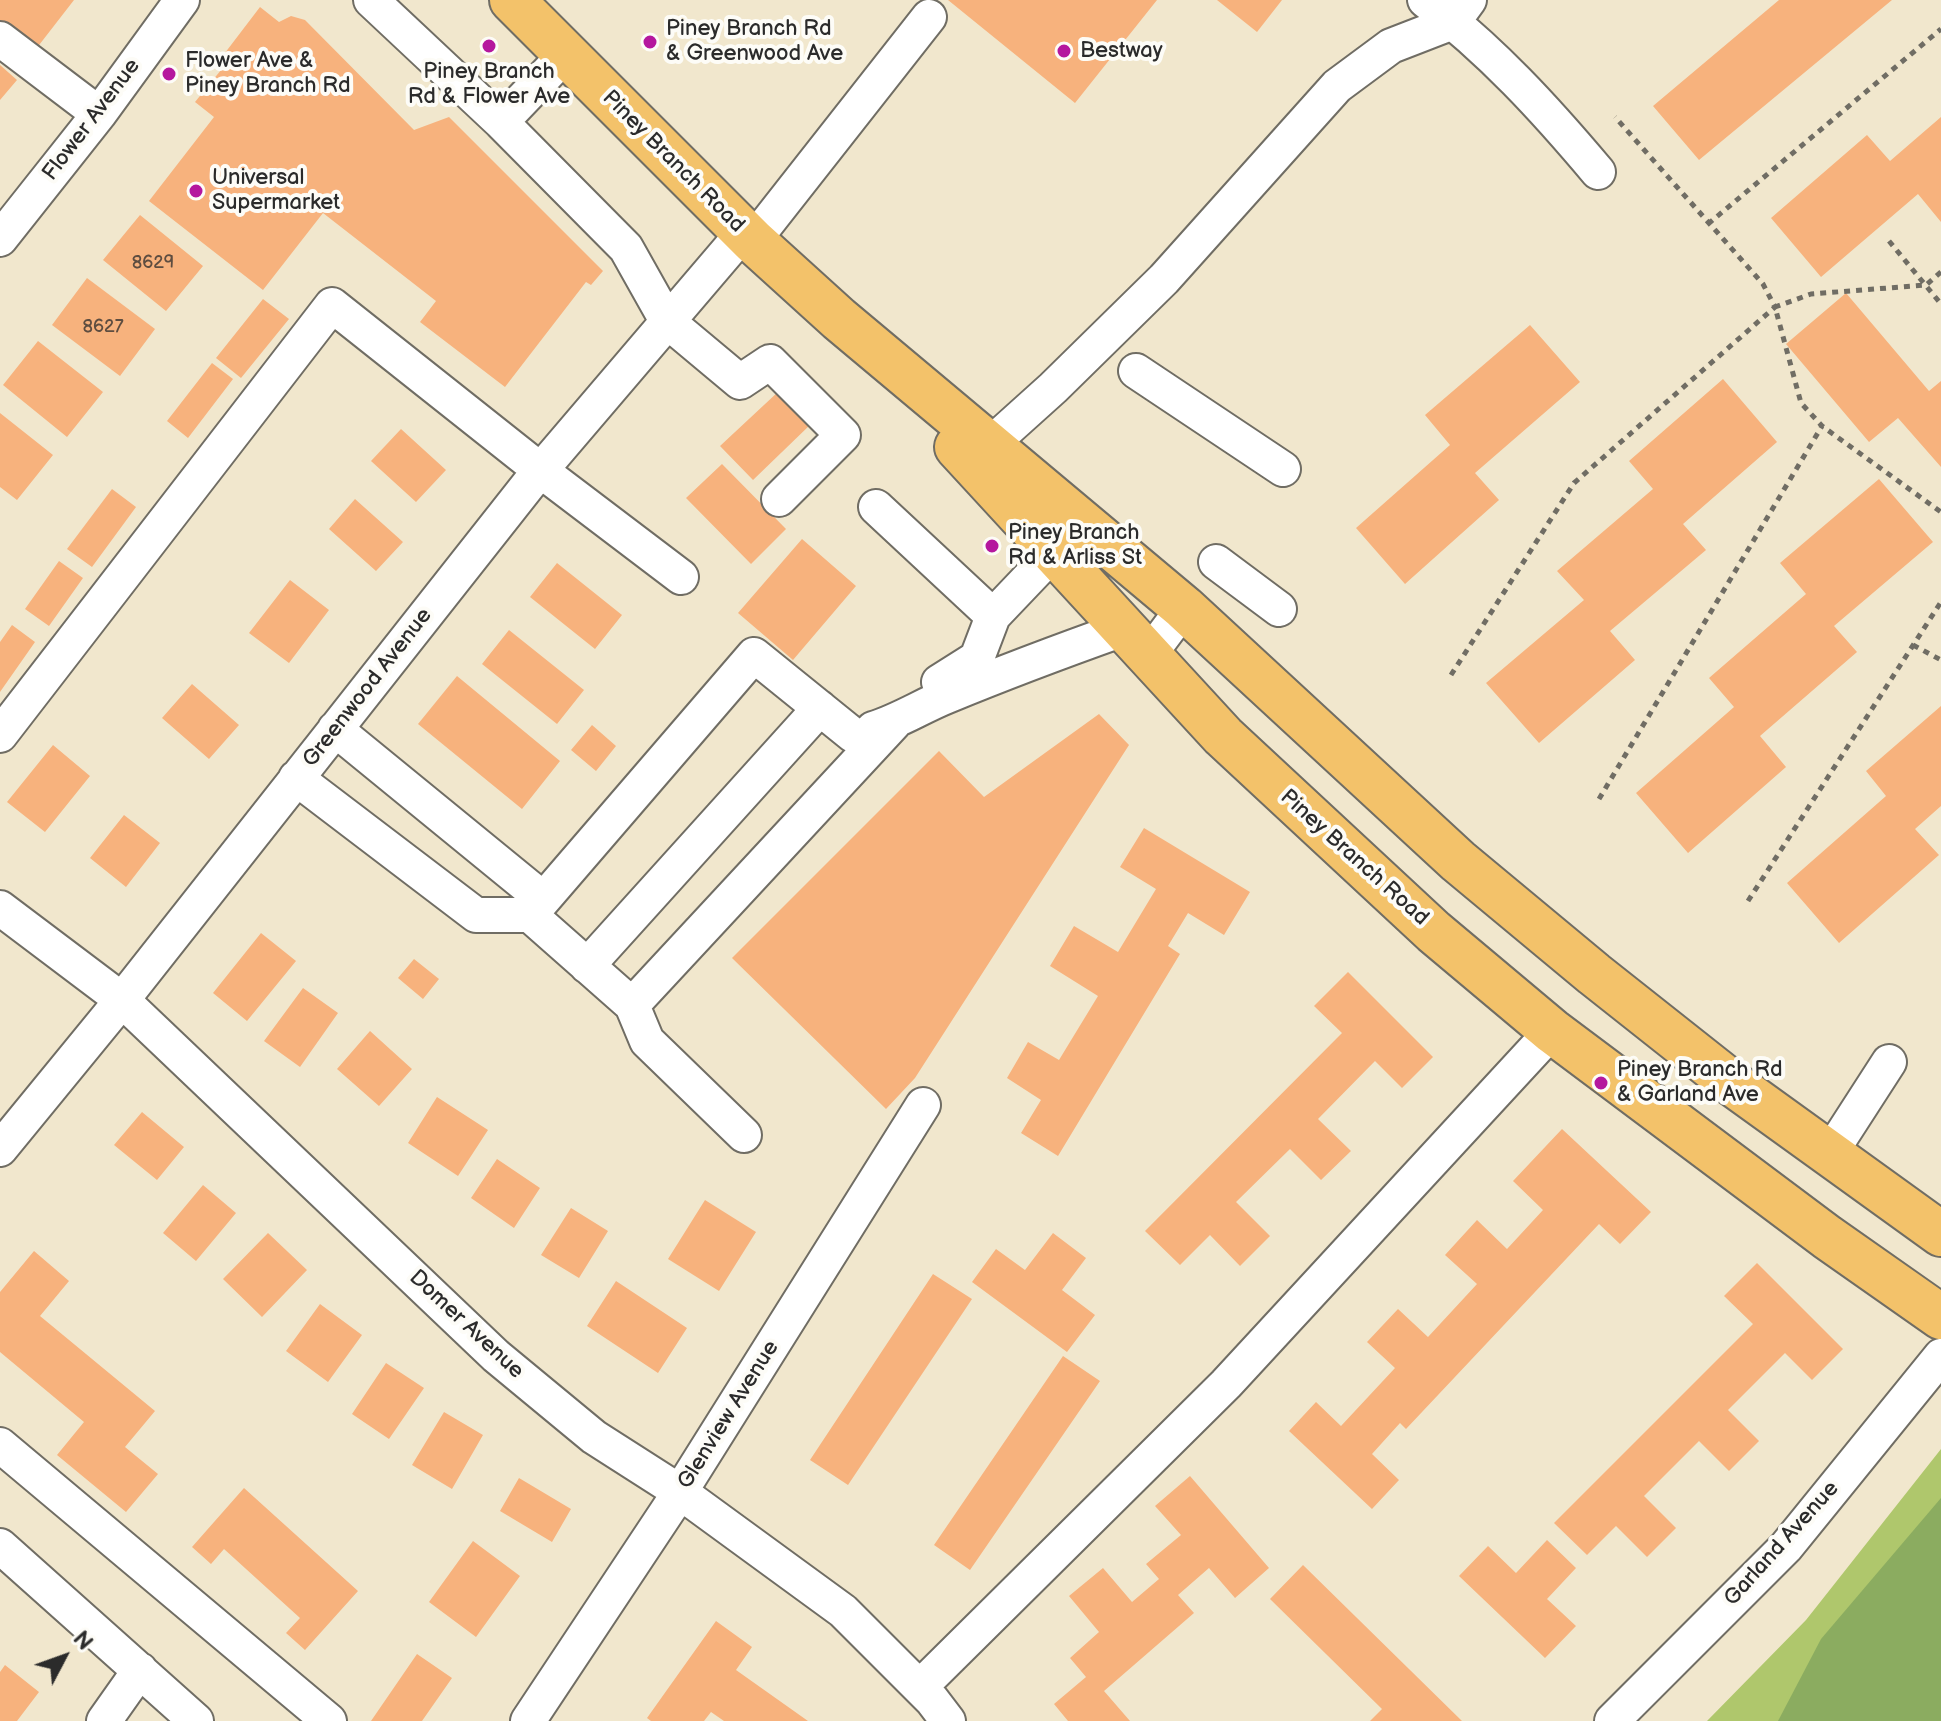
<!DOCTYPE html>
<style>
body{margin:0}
#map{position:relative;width:1941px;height:1721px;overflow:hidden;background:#f1e7cd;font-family:"Balsamiq Sans",sans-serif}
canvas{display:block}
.north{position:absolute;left:24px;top:1617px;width:80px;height:80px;-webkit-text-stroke:6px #fdfcf7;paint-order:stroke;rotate:49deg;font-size:22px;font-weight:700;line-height:32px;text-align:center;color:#2b2b2b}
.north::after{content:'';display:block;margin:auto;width:28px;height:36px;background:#2b2b2b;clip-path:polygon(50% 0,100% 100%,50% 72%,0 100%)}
</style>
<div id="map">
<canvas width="1941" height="1721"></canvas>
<div class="north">N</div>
</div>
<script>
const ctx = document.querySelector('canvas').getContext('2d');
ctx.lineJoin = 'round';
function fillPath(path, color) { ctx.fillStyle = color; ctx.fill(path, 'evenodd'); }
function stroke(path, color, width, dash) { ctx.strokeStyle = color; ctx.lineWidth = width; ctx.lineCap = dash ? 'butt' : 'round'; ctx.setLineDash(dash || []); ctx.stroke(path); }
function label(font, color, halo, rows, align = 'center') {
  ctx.font = font + ' "Balsamiq Sans",sans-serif'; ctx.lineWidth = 8; ctx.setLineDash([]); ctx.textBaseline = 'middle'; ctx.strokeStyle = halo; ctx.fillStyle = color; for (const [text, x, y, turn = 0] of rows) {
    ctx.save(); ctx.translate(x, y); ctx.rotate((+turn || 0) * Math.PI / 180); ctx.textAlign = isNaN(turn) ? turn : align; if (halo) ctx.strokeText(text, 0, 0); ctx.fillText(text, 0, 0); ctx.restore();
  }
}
const green = new Path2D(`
 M1941,1449V1721H1707L1806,1620Z`);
const forest = new Path2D(`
 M1941,1498V1721H1778L1821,1639Z`);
const building = new Path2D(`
 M0,0H74L36,49L0,21Z
 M948,0H1157L1075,103Z
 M1217,0H1282L1257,32Z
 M1779,0H1892L1699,160L1653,106Z
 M260,7L279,22L291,16L305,20L414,130L449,117L603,271L591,285L586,282L505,387L420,322L436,301L323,213L263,290L149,201L214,117L195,102L221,70L215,66Z
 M0,65L17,80L0,100Z
 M1941,117V222L1918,194L1821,277L1771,218L1867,135L1890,161Z
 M140,215L203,266L166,311L103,260Z
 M87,278L155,329L120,376L52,325Z
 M1846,293L1929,391L1941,381V467L1898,418L1869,442L1786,344Z
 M263,299L289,319L241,378L216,358Z
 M1530,325L1580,382L1475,473L1499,500L1405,584L1356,528L1450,445L1425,415Z
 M38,341L103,392L67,437L3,385Z
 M212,363L233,379L188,438L167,421Z
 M1723,379L1777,442L1683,524L1706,550L1610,631L1635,660L1539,743L1486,683L1584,600L1557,571L1653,489L1629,461Z
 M779,391L811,424L753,480L720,446Z
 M0,413L53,455L17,500L0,487Z
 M401,429L446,470L416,502L371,461Z
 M722,464L786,529L751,564L686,498Z
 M1879,479L1933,542L1834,626L1857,652L1760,736L1786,767L1688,853L1636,793L1734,707L1709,678L1806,594L1780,563Z
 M112,489L136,507L92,567L67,549Z
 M355,499L403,542L376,571L329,529Z
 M802,539L856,586L793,660L738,613Z
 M59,561L83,578L49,626L25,609Z
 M557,563L622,615L595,649L530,597Z
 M290,580L329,610L289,663L249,633Z
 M12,625L35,642L0,692V642Z
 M509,630L584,690L557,724L482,664Z
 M457,676L560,761L522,809L418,724Z
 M192,684L239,725L209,759L162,718Z
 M1941,706V806L1915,829L1939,855L1839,943L1787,883L1886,796L1866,771Z
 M1099,714L1129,745L915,1078L886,1109L732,958L939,751L984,797Z
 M592,725L616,746L596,771L571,750Z
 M53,745L90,776L45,832L7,802Z
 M124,815L160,843L126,887L90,858Z
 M1144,828L1250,892L1224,935L1188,913L1168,946L1180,954L1058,1156L1021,1133L1041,1100L1007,1078L1028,1042L1059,1060L1098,996L1050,966L1074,926L1118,952L1156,889L1120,867Z
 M261,933L296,961L247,1021L213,993Z
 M414,959L439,979L423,999L398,978Z
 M1348,972L1433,1057L1402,1088L1375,1061L1318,1119L1351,1151L1321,1180L1290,1149L1236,1202L1270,1236L1240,1266L1210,1235L1180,1265L1145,1231L1342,1033L1314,1006Z
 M303,988L338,1013L300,1067L264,1041Z
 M370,1031L412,1069L379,1106L337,1069Z
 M437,1097L488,1130L458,1176L408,1143Z
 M142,1112L184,1147L157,1180L114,1145Z
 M1562,1129L1651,1212L1620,1244L1599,1224L1406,1429L1400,1423L1372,1454L1399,1480L1372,1509L1289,1431L1316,1402L1341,1426L1395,1368L1367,1342L1398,1309L1428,1337L1477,1284L1445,1255L1477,1220L1507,1249L1543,1210L1513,1181Z
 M497,1159L540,1188L514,1228L471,1198Z
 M203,1185L236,1213L196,1261L163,1233Z
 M705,1200L756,1232L719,1291L668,1259Z
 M571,1208L608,1231L579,1278L541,1255Z
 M268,1233L307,1270L262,1317L223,1279Z
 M1053,1233L1086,1258L1062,1290L1095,1315L1067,1352L972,1282L996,1249L1025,1270Z
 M34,1251L69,1281L40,1316L155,1411L125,1447L158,1474L126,1512L57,1455L84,1422L0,1352V1292Z
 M1757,1263L1843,1349L1812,1380L1785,1353L1728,1410L1759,1441L1729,1471L1699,1441L1644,1496L1676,1528L1647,1557L1616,1526L1587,1555L1554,1523L1753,1324L1724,1296Z
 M933,1274L972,1299L848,1485L810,1460Z
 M616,1281L687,1328L658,1373L587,1326Z
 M320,1304L362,1335L328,1382L286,1351Z
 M1063,1356L1100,1381L970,1570L934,1545Z
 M386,1363L424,1388L389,1439L352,1414Z
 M444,1412L483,1435L452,1489L412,1465Z
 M1190,1476L1269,1568L1235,1598L1209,1568L1178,1595L1194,1613L1104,1691L1130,1721H1068L1054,1704L1086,1677L1070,1658L1099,1632L1069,1596L1103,1568L1132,1602L1159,1579L1146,1564L1181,1535L1155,1506Z
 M519,1478L571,1509L552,1542L500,1511Z
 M244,1488L358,1591L305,1650L286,1633L300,1618L224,1549L211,1564L192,1547Z
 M1547,1540L1576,1568L1547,1599L1576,1626L1545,1658L1459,1576L1488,1546L1516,1573Z
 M473,1541L520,1576L476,1637L429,1602Z
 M1303,1565L1462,1721H1370L1382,1709L1270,1599Z
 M716,1621L752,1647L736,1670L808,1721H724L711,1712L704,1721H651L647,1718Z
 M417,1654L452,1678L422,1721H371Z
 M5,1665L39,1692L17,1721H0V1672Z`);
const path = new Path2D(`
 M1708,224L1941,29
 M1889,241L1941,304
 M1941,272L1926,285L1811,294L1775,307L1801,403L1822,426L1941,512
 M1913,645L1941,660
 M1451,675L1574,483L1775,307L1763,284L1615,117
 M1599,799L1822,426
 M1748,901L1941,602`);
const minor = new Path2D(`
 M371,0L501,122L626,248L667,321L740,382L770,362L843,435L779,499
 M1425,0C1491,50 1545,109 1598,172
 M0,39L99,114
 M501,122L566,54
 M0,239L99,114L182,0
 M753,241L929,17
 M1136,371L1283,469
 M973,460L1053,388L1164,279L1337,86L1391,46L1453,22L1469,0
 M876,507L993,616
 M1216,562L1279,609
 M1148,656L1184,608
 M939,682L977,658L993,616L1054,552
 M335,729L543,899
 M873,729C899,721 922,706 947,696C1005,672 1064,650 1123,629
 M0,735L332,305L540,470L681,577
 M296,778L476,915H530L632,1005L647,1041L744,1135
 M0,908L122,1000L496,1356L594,1437L680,1492L843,1611L932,1700L948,1721
 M530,915L754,655L853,735
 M587,966L820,708
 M632,1005L894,723
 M0,1149L122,1000L529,484L744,232
 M1829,1155L1889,1062
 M0,1445L329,1721
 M0,1546L196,1721
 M920,1687L1226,1384L1552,1031
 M104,1721L140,1670
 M528,1721L680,1492L923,1105
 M1612,1721L1786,1547L1941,1356`);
const major = new Path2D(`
 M512,0L753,241L839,319L1184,608L1458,861L1594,974L1733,1084L1941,1234
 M957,447L1223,736L1434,932L1552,1031L1827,1237L1941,1317`);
const markers = [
 [650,42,8,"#b5179e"],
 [489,46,8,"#b5179e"],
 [1064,51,8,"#b5179e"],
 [169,74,8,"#b5179e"],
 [196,191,8,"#b5179e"],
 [992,546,8,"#b5179e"],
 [1601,1083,8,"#b5179e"]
];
const numberNames = [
 ["8629",153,263],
 ["8627",103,327]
];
const poiNames = [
 ["Piney Branch Rd",666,29],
 ["& Greenwood Ave",666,54],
 ["Bestway",1080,51],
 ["Flower Ave &",185,61],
 ["Piney Branch Rd",185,86],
 ["Piney Branch",489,72,"center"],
 ["Rd & Flower Ave",489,97,"center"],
 ["Universal",212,178],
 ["Supermarket",212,203],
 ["Piney Branch",1008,533],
 ["Rd & Arliss St",1008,558],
 ["Piney Branch Rd",1617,1070],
 ["& Garland Ave",1617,1095]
];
const streetNames = [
 ["Flower Avenue",92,120,-53],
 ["Piney Branch Road",673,162,45],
 ["Greenwood Avenue",368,688,-52],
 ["Piney Branch Road",1354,858,42],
 ["Domer Avenue",466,1325,43],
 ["Glenview Avenue",729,1415,-58],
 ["Garland Avenue",1782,1544,-48]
];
fillPath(green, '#afc76c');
fillPath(forest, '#8bac60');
fillPath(building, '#f7b27d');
stroke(minor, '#706d64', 38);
stroke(major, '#706d64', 48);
stroke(path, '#706d64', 5, [6, 6]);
stroke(minor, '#fff', 34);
stroke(major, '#f3c26a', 44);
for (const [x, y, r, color] of markers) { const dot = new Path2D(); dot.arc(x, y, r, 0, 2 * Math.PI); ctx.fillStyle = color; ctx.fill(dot); stroke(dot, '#fdfcf7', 3); }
label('18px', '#5e4d40', null, numberNames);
label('22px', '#2b2b2b', '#fdfcf7', poiNames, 'left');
label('22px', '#2b2b2b', '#fdfcf7', streetNames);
</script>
